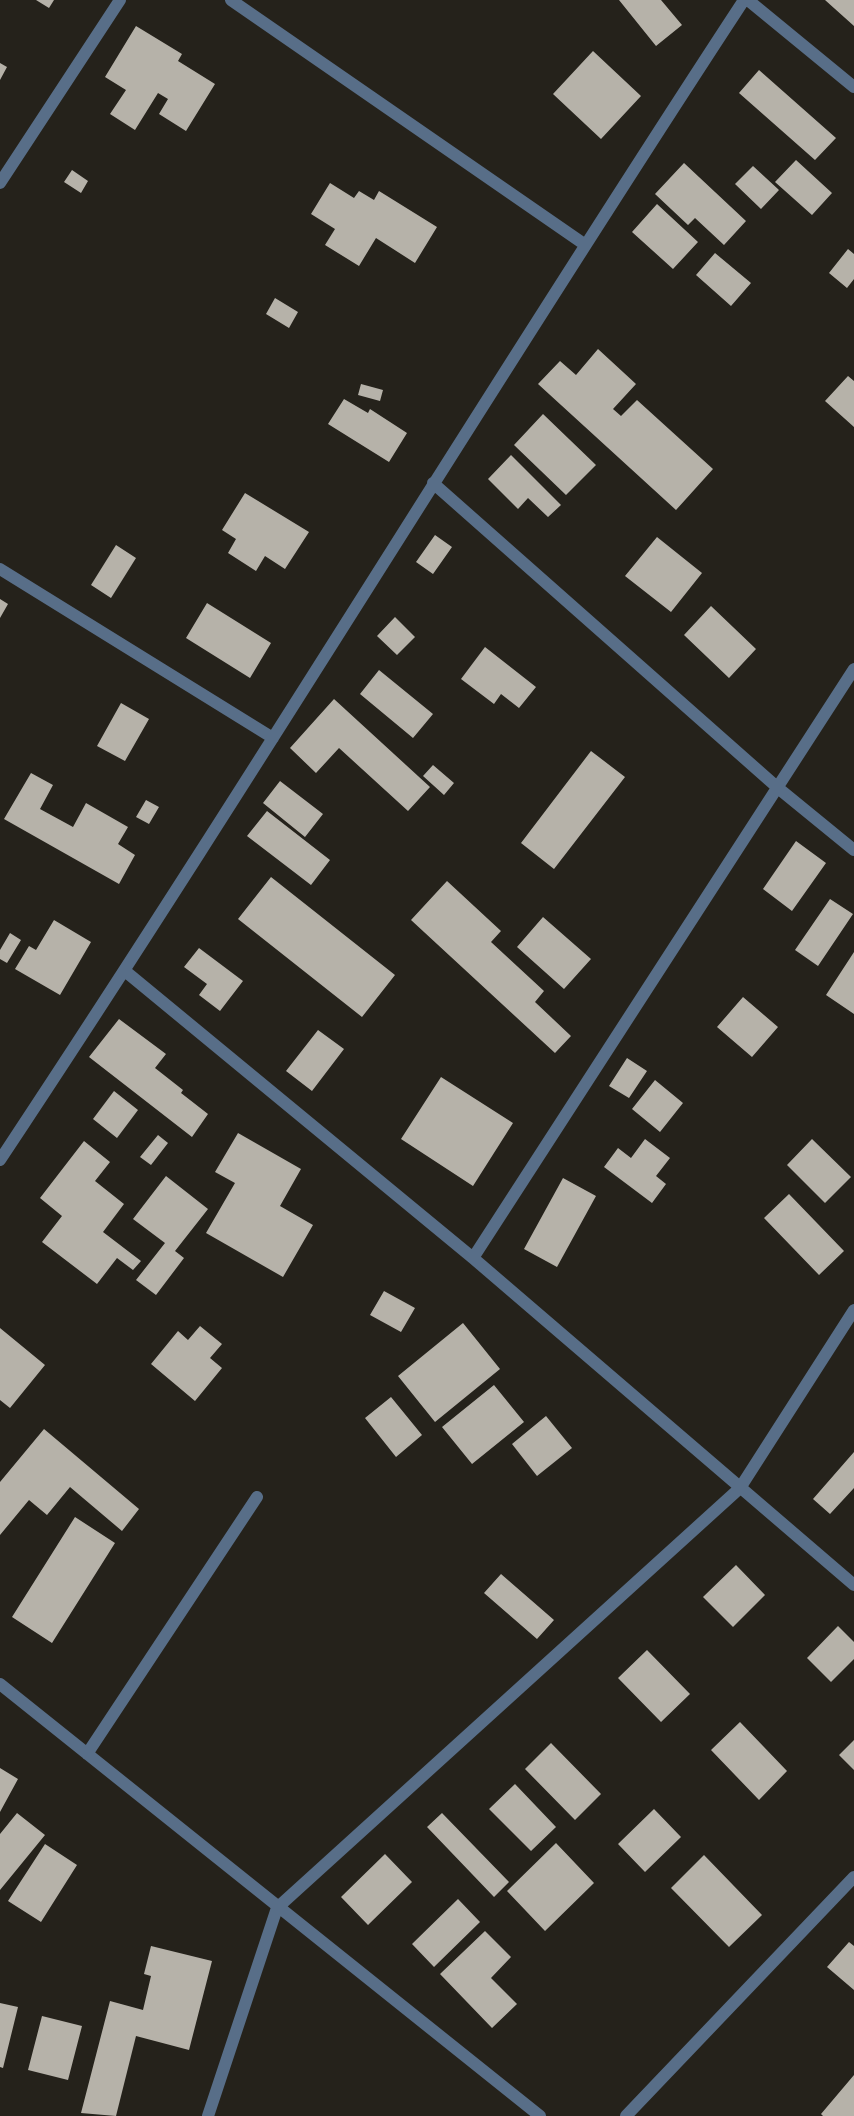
<!DOCTYPE html>
<style>
body{margin:0}
canvas{display:block;background:#25221b}
</style>
<canvas width="854" height="2116"></canvas>
<script>
const ctx = document.querySelector('canvas').getContext('2d');
ctx.lineJoin = 'round';
function fillPath(path, color) { ctx.fillStyle = color; ctx.fill(path, 'evenodd'); }
function stroke(path, color, width, dash) { ctx.strokeStyle = color; ctx.lineWidth = width; ctx.lineCap = dash ? 'butt' : 'round'; ctx.setLineDash(dash || []); ctx.stroke(path); }
const building = new Path2D(`
 M36,0H54L49,8Z
 M619,0H661L682,25L656,46Z
 M825,0H854V26Z
 M136,26L182,54L178,61L215,84L186,131L159,114L168,99L158,93L135,130L110,114L126,90L105,77Z
 M593,51L641,96L601,139L553,94Z
 M0,63L7,67L0,80Z
 M759,70L836,138L815,160L739,93Z
 M796,160L832,193L812,215L775,182Z
 M684,163L746,221L724,245L695,218L688,225L655,194Z
 M753,166L779,190L761,209L735,184Z
 M72,170L88,181L81,193L64,182Z
 M330,183L354,198L359,191L374,200L379,191L437,227L415,263L376,238L359,266L325,245L335,229L311,214Z
 M657,204L698,242L673,269L632,232Z
 M848,249L854,254V279L847,288L829,273Z
 M715,253L751,283L731,306L696,275Z
 M275,298L298,312L289,328L266,314Z
 M598,349L636,384L613,409L621,416L637,400L713,469L676,510L538,384L560,361L576,375Z
 M848,376L854,381V427L825,401Z
 M361,384L383,390L380,401L358,395Z
 M344,399L368,413L370,409L407,433L389,462L328,424Z
 M543,414L596,465L566,495L514,445Z
 M511,455L561,505L548,517L528,498L518,509L488,479Z
 M245,493L309,532L285,569L265,556L256,571L228,553L236,539L222,530Z
 M435,535L452,547L433,574L416,562Z
 M657,537L702,573L671,612L625,576Z
 M116,545L136,558L111,598L91,585Z
 M0,599L8,604L0,618Z
 M207,603L271,643L250,678L186,638Z
 M711,606L756,649L729,678L684,635Z
 M395,617L415,637L397,655L377,636Z
 M485,647L536,687L519,708L501,694L494,704L461,679Z
 M379,670L433,714L413,738L360,694Z
 M334,699L430,787L408,811L339,748L316,773L290,748Z
 M121,703L149,719L125,761L97,746Z
 M591,751L625,777L554,869L521,843Z
 M433,765L454,783L444,795L423,776Z
 M31,773L53,785L40,809L73,827L86,803L128,827L118,844L135,855L119,884L4,819Z
 M280,781L323,814L305,837L263,803Z
 M146,800L159,807L149,824L136,817Z
 M267,811L330,860L311,885L247,836Z
 M796,841L826,863L792,911L763,889Z
 M271,877L395,975L362,1017L238,919Z
 M447,881L501,931L491,942L544,991L535,1002L571,1036L555,1053L411,920Z
 M830,899L853,914L818,966L795,950Z
 M543,917L591,959L564,989L517,947Z
 M54,920L91,942L60,995L15,969L29,946L36,950Z
 M10,933L21,940L7,963L0,959V950Z
 M199,948L243,981L220,1011L199,995L207,984L184,967Z
 M854,952V1014L826,995Z
 M743,997L778,1027L752,1057L717,1027Z
 M119,1019L166,1054L155,1068L183,1090L181,1093L208,1114L192,1137L89,1057Z
 M318,1030L344,1049L312,1091L286,1071Z
 M627,1058L647,1071L629,1098L609,1086Z
 M441,1077L513,1123L473,1186L401,1139Z
 M655,1080L683,1103L660,1132L632,1109Z
 M114,1091L138,1110L117,1138L93,1119Z
 M238,1133L301,1169L280,1206L313,1225L283,1277L206,1233L235,1183L215,1172Z
 M158,1135L168,1143L151,1165L140,1157Z
 M645,1139L670,1158L656,1176L666,1184L652,1203L604,1167L618,1148L631,1158Z
 M812,1139L851,1177L825,1203L787,1165Z
 M84,1141L110,1162L95,1181L124,1204L103,1232L141,1261L133,1270L117,1258L97,1284L42,1242L62,1216L40,1198Z
 M166,1176L208,1209L175,1251L184,1258L156,1295L136,1280L165,1243L133,1219Z
 M563,1178L596,1196L557,1267L524,1249Z
 M789,1194L844,1251L819,1275L764,1218Z
 M384,1291L415,1308L401,1332L370,1315Z
 M463,1323L500,1369L435,1422L398,1376Z
 M200,1326L222,1344L210,1358L222,1368L195,1401L151,1364L178,1331L188,1340Z
 M0,1328L45,1365L10,1408L0,1400Z
 M494,1385L524,1422L472,1464L442,1427Z
 M391,1397L422,1435L396,1457L365,1418Z
 M546,1416L572,1448L537,1476L512,1444Z
 M44,1429L139,1509L122,1531L70,1487L47,1515L29,1500L0,1535V1482Z
 M854,1452V1488L830,1514L813,1499Z
 M75,1517L115,1543L52,1643L12,1617Z
 M736,1565L765,1595L733,1627L703,1597Z
 M501,1574L554,1620L537,1639L484,1593Z
 M838,1626L854,1642V1659L831,1682L807,1658Z
 M647,1650L690,1694L661,1722L618,1678Z
 M740,1722L787,1771L759,1800L711,1750Z
 M854,1740V1770L839,1755Z
 M551,1743L601,1794L575,1820L525,1769Z
 M0,1768L18,1779L0,1812Z
 M515,1784L556,1827L531,1851L489,1809Z
 M654,1809L681,1837L645,1872L618,1844Z
 M17,1813L45,1835L0,1890V1834Z
 M442,1813L509,1882L494,1897L427,1827Z
 M556,1843L594,1883L545,1931L507,1891Z
 M45,1844L77,1865L41,1922L8,1901Z
 M385,1854L412,1882L368,1925L341,1897Z
 M704,1855L762,1915L729,1947L671,1888Z
 M458,1899L480,1922L434,1967L412,1944Z
 M485,1931L511,1957L491,1978L517,2004L492,2028L440,1974Z
 M849,1942L854,1946V1990L827,1967Z
 M151,1946L212,1961L189,2050L136,2036L116,2116L81,2113L110,2001L143,2010L151,1976L144,1974Z
 M0,2003L18,2007L3,2068L0,2067Z
 M42,2016L82,2026L68,2080L28,2070Z
 M854,2075V2116H823L821,2114Z`);
const minor = new Path2D(`
 M231,0L584,244
 M748,0L854,87
 M0,183L120,0
 M433,483L778,788L854,850
 M0,569L273,738
 M125,971L473,1258L854,1585
 M0,1160C254,777 492,384 744,0
 M473,1258L854,669
 M0,1684L540,2116
 M87,1754L257,1497
 M208,2116L277,1908L740,1488L854,1310
 M626,2116L854,1877`);
fillPath(building, '#b6b2a9');
stroke(minor, '#586e88', 12);
</script>
